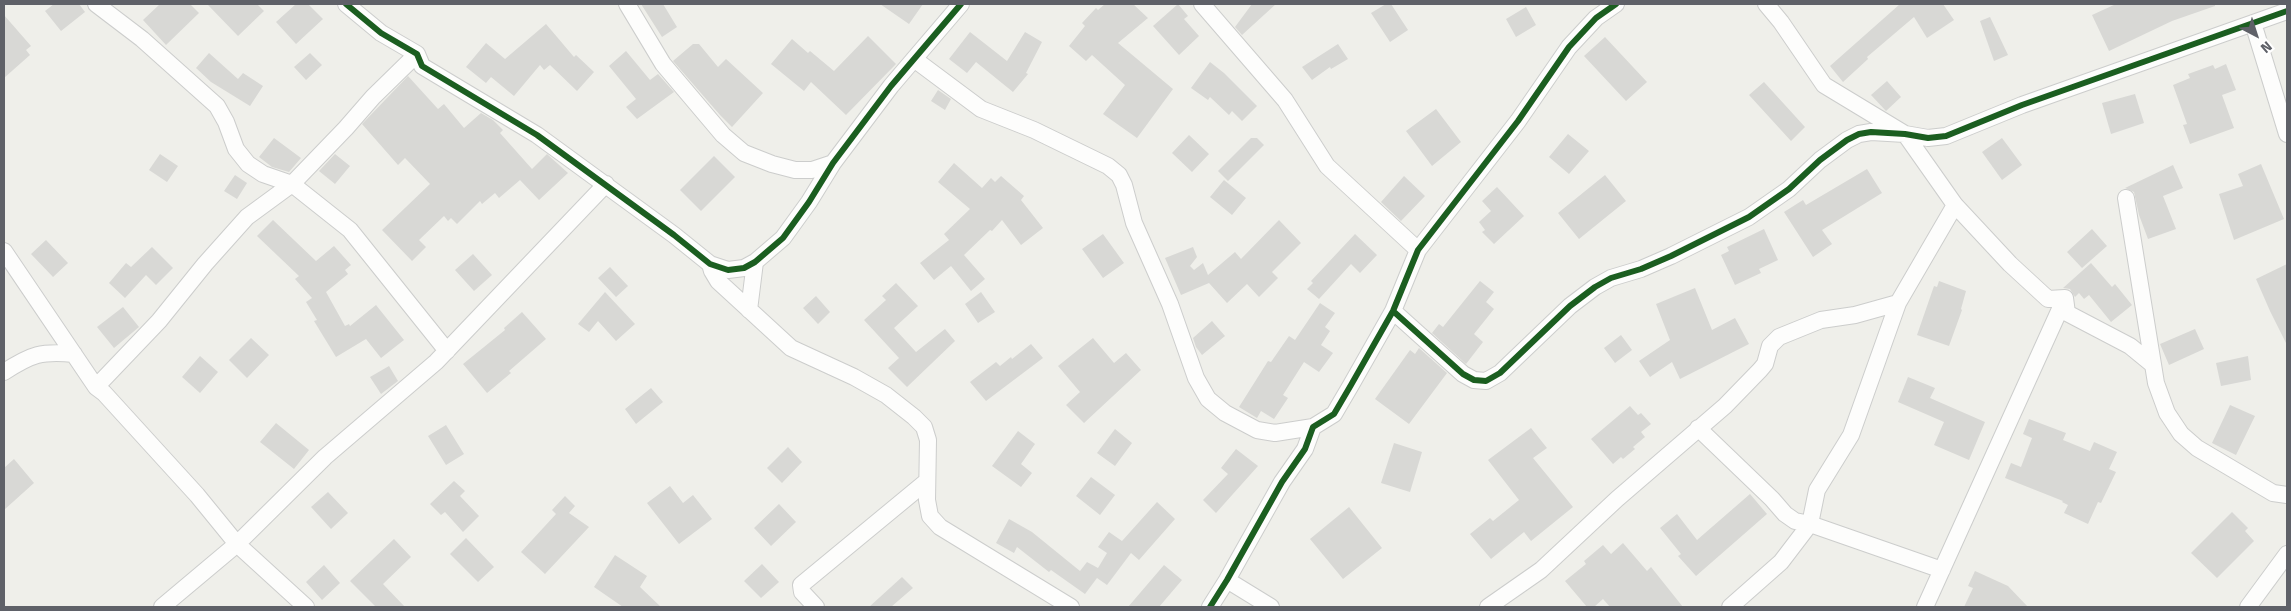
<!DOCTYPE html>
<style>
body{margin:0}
#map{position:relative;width:2291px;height:611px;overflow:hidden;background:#efefea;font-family:"Fira Sans",sans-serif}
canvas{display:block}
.frame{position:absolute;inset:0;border:5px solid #5f6168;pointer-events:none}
.north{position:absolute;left:2231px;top:10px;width:50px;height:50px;-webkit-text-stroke:4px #fff;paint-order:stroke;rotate:140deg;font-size:14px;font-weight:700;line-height:20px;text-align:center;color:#5f6168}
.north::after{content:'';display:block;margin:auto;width:18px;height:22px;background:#5f6168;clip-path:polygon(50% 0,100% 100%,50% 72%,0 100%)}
</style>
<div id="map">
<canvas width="2291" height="611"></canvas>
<div class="frame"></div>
<div class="north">N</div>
</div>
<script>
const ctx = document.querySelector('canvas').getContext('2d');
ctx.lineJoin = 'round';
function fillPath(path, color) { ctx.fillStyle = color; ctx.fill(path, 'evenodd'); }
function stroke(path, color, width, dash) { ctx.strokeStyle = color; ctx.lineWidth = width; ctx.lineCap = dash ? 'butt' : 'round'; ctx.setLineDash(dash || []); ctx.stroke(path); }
const building = new Path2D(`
 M54,4H79L85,12L61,31L45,11Z
 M160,4H190L199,13L166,45L143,20Z
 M207,4H257L264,11L238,36Z
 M296,4H308L323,19L296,44L276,22Z
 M641,4H663L677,27L662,37Z
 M880,4H923L909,24Z
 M1105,4H1133L1148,18L1118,43L1173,89L1137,138L1103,114L1125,85L1092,55L1086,61L1069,46L1085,26L1082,23L1096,8L1098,10Z
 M1178,4L1188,16L1184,19L1199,36L1179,55L1153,26Z
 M1252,4H1276L1242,35L1235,27Z
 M1386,4H1391L1408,30L1390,42L1371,13Z
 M1900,4H1943L1954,20L1927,38L1914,17L1867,57L1868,59L1843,82L1830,66Z
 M2116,4H2215V6L2172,21L2109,51L2092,15Z
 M1526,7L1536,25L1516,37L1506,19Z
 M4,15L31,46L26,50L30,55L4,78Z
 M1990,17L2008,55L1994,61L1980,21Z
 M546,24L574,57L576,55L594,72L577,91L550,65L544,70L540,65L514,96L491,77L486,83L466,67L486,43L505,59Z
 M970,32L1007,61L1025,32L1042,42L1026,73L1028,74L1013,92L976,62L967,73L949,59Z
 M868,36L896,64L846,115L811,82L804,91L771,64L792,39L808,53L810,51L834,71Z
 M1605,37L1647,82L1626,101L1584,56Z
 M693,44H699L718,67L726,59L763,93L732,127L720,115L673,61Z
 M1338,44L1348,59L1331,69L1330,67L1312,80L1302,67Z
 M626,51L650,80L658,74L674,92L637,119L626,107L636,99L609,66Z
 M209,53L238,79L243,73L263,86L250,106L211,82L196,68Z
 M310,53L322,65L306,80L294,67Z
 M1210,62L1224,73L1257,106L1242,121L1232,111L1229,115L1210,97L1208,100L1191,88Z
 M2226,64L2236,90L2222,95L2234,128L2190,144L2183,125L2187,124L2173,85L2190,78L2188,74L2213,65L2215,69Z
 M408,76L438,109L444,104L464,128L481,113L493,120L503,130L500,133L532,169L547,154L568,173L539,200L520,180L499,198L495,193L482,204L480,201L457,224L451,218L448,221L444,216L419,240L426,247L412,261L382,230L430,184L405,158L398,165L362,124Z
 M1887,81L1901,97L1886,111L1871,95Z
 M1764,82L1805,127L1791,141L1749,95Z
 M938,90L951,99L945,110L931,101Z
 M2135,94L2144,123L2111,134L2102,103Z
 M1436,109L1461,142L1432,166L1406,131Z
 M1568,134L1589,151L1569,174L1549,157Z
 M1189,135L1209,154L1192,172L1172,153Z
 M274,138L301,158L289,172L272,167L259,157Z
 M1251,138H1257L1264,145L1228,181L1218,171Z
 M2002,138L2022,165L2002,180L1982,152Z
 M160,154L178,166L167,182L149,170Z
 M335,154L350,166L335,184L319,171Z
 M714,156L735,177L701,211L680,190Z
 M954,163L982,188L991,178L995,182L1001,176L1024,196L1021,200L1043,228L1021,245L1002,220L992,231L990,230L964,255L985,279L971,291L951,266L934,280L920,263L949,240L944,234L970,209L938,182Z
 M2261,164L2284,219L2234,240L2219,194L2243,186L2238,174Z
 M2173,165L2183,188L2163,196L2176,229L2148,239L2139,215L2134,192L2125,188Z
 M1867,169L1882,193L1822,230L1832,244L1813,257L1784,212L1803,200L1806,205Z
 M235,175L247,183L237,199L224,191Z
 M1605,175L1626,201L1579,239L1558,213Z
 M1404,176L1425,196L1401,221L1381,202Z
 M1224,180L1246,198L1232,215L1210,197Z
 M1497,187L1524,216L1494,244L1482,232L1485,230L1479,222L1491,211L1482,201Z
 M273,220L316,261L334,246L351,265L345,270L348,274L326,292L345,326L349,324L350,326L376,305L404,340L381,358L366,339L336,357L314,321L317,320L306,302L312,298L295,279L299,276L257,236Z
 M1279,220L1301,243L1272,272L1278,278L1259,297L1247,284L1227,303L1209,283L1181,295L1165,258L1193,247L1197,257L1190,266L1194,270L1203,263L1208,275L1235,252L1241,259Z
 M1764,229L1778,260L1759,269L1761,273L1735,285L1721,255L1729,251L1727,247Z
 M2092,229L2107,246L2082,268L2067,252Z
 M1103,234L1124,263L1103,278L1082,249Z
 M1355,234L1377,255L1360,273L1351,264L1319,299L1307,289L1313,283L1311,281Z
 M46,240L68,263L53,277L31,254Z
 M152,247L173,268L156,285L146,275L125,298L109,283L126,263L131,267Z
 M473,254L492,275L474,291L455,270Z
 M2091,263L2112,287L2115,284L2132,305L2111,322L2089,295L2084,299L2079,293L2075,297L2070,289L2063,288Z
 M2287,264V345L2270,311L2256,279Z
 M610,267L628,286L616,297L598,278Z
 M1480,281L1494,292L1486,302L1494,309L1474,334L1483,342L1466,364L1432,333L1439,324L1443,327Z
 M1939,281L1966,291L1961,309L1962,310L1949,346L1917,335L1934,286L1937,287Z
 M896,283L918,306L894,328L916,352L945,329L955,341L907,387L888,368L899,358L864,320L886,300L882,296Z
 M1695,288L1712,330L1735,318L1749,344L1680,379L1672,362L1650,377L1639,361L1670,340L1656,304Z
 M605,292L635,324L616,341L598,321L589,332L578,324Z
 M981,292L995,312L978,323L965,304Z
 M816,296L830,312L818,324L803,308Z
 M1320,303L1335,313L1325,327L1330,331L1321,345L1333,353L1319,372L1304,362L1283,395L1288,398L1274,419L1261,411L1257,418L1239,407L1268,361L1271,362L1289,336L1295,340Z
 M123,307L139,327L114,348L97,327Z
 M522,312L546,339L509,371L511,373L487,393L463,364L505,330L504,328Z
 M1212,321L1225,336L1202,355L1196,347L1193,338Z
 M2195,329L2204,349L2169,365L2160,344Z
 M1621,335L1632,350L1615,363L1604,348Z
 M251,338L269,355L247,378L229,360Z
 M1093,338L1114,363L1126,353L1141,370L1084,423L1066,405L1080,392L1058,366Z
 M1031,344L1043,358L986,401L970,382L996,362L1000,366L1011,357L1012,359Z
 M1419,348L1447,373L1409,424L1375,399L1410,350L1415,354Z
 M200,356L218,372L200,393L182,377Z
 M2248,356L2251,380L2221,386L2216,363Z
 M389,366L398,381L381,394L370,377Z
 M1908,377L1935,388L1930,398L1985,422L1969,460L1934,445L1944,422L1898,402Z
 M651,388L663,402L636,424L625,409Z
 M2230,405L2255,416L2236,455L2212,443Z
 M1630,406L1638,415L1641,413L1651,424L1641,432L1645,437L1633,447L1635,449L1623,459L1621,457L1613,464L1591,439Z
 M2029,419L2066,433L2063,440L2090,451L2094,442L2117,452L2109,469L2116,472L2101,503L2098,502L2088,524L2064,513L2068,505L2062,502L2063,501L2005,478L2011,463L2021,467L2032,438L2023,434Z
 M276,423L309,450L294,469L260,442Z
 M446,425L464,454L446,465L428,436Z
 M1531,428L1547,448L1533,458L1573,507L1531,541L1524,532L1491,559L1470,534L1490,518L1493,521L1519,500L1488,460Z
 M1115,429L1132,443L1115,466L1097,453Z
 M1018,431L1035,444L1021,464L1032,473L1021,487L992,466Z
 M1394,443L1422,452L1410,492L1381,483Z
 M788,447L802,462L782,483L767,468Z
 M1236,449L1258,466L1216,513L1203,500L1228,474L1221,468Z
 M14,459L34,483L4,510V468Z
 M1091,477L1115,495L1100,515L1076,496Z
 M454,481L465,491L460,496L479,516L463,532L445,512L441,515L430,504Z
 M670,486L683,503L693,495L712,519L679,544L647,503Z
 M328,492L348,513L331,529L311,507Z
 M1750,494L1767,514L1696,576L1678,556L1681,554L1660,528L1677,514L1697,540Z
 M565,496L575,506L569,513L589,527L545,574L521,552L556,514L552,510Z
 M1157,502L1175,519L1139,560L1131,553L1107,585L1097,578L1085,594L1051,570L1049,572L1017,547L1014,553L996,543L1009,519L1032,532L1080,571L1087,562L1098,568L1107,553L1098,547L1109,532L1122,541Z
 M779,504L796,522L771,546L754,528Z
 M1349,507L1382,548L1343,579L1310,539Z
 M2232,512L2248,528L2245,531L2254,541L2217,578L2191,553Z
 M466,538L494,567L478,582L450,554Z
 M394,539L411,557L383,584L405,607H376L350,581Z
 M1623,543L1647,571L1651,567L1683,607H1610L1603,599L1594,607H1587L1565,581L1586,564L1584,561L1603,545L1611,554Z
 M615,555L647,576L640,587L661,607H623L594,587Z
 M762,564L779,582L761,598L744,581Z
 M324,565L340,583L322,600L306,582Z
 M1164,565L1182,580L1159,607H1128Z
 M1975,571L2008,586L2028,607H1964L1973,588L1968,586Z
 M902,577L913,588L891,607H869Z`);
const street = new Path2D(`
 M96,4L142,39L217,106L226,122L236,149L248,164L263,174L292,184L350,230L447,351
 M346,4L381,33L417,54L422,66L537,135L674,235L710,264L728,270L744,268L755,262L783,238L809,202L833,163L891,86L961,4
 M627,4L663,64L723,135L744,153L772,164L795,170H812L833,163
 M1202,4L1285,100L1327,166L1418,250
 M1766,4L1781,22L1824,85L1905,134L1955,205L2010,264L2048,299L2065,298L2067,313L2130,346L2152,364
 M2253,23L2287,134
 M914,59L981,109L1034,130L1108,166L1119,175L1124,185L1134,223L1170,304L1196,378L1208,399L1225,413L1257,430L1275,433L1313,427
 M2126,198L2156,383L2167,413L2181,434L2197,448L2273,493L2287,495
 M4,251L96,387L104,393L197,495L237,544L306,607
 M710,264L712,271L718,281L791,348L854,377L886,395L914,417L924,427L928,440L927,500L930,516L940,527L1071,607
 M749,310L755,262
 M1393,311L1463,374L1474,380L1486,381L1500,373L1570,306L1595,287L1611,278L1641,269L1671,256L1749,217L1789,189L1820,160L1847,140L1859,134L1871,132L1905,134L1928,138L1946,136L2022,105L2287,11
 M4,372C32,354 41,351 74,354
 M96,387L159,321L205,264L247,217L292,184L346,128L373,97L417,54
 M1698,428L1772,499L1785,514L1795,521L1810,524L1942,570
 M1227,580L1271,607
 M162,607L237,544L325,457L436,362L606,184
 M816,607L802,592L801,585L927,481
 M1210,607L1227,580L1282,482L1305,449L1313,427L1334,414L1351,385L1393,311L1418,250L1518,121L1569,47L1596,18L1616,4
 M1488,607L1541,570L1617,499L1725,406L1760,370L1765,364L1770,346L1779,337L1821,320L1855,315L1898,303
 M1730,607L1781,562L1810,524L1817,490L1851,435L1898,303L1955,205
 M1925,607L2065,298
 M2248,607L2287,554`);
const cycleway = new Path2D(`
 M346,4L381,33L417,54L422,66L537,135L674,235L710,264L728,270L744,268L755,262L783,238L809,202L833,163L891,86L961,4
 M1393,311L1463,374L1474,380L1486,381L1500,373L1570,306L1595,287L1611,278L1641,269L1671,256L1749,217L1789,189L1820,160L1847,140L1859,134L1871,132L1905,134L1928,138L1946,136L2022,105L2287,11
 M1210,607L1227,580L1282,482L1305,449L1313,427L1334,414L1351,385L1393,311L1418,250L1518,121L1569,47L1596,18L1616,4`);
fillPath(building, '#d8d8d5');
stroke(street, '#cccdcc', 18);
stroke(street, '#fdfdfc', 16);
stroke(cycleway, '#1b5e20', 6);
</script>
